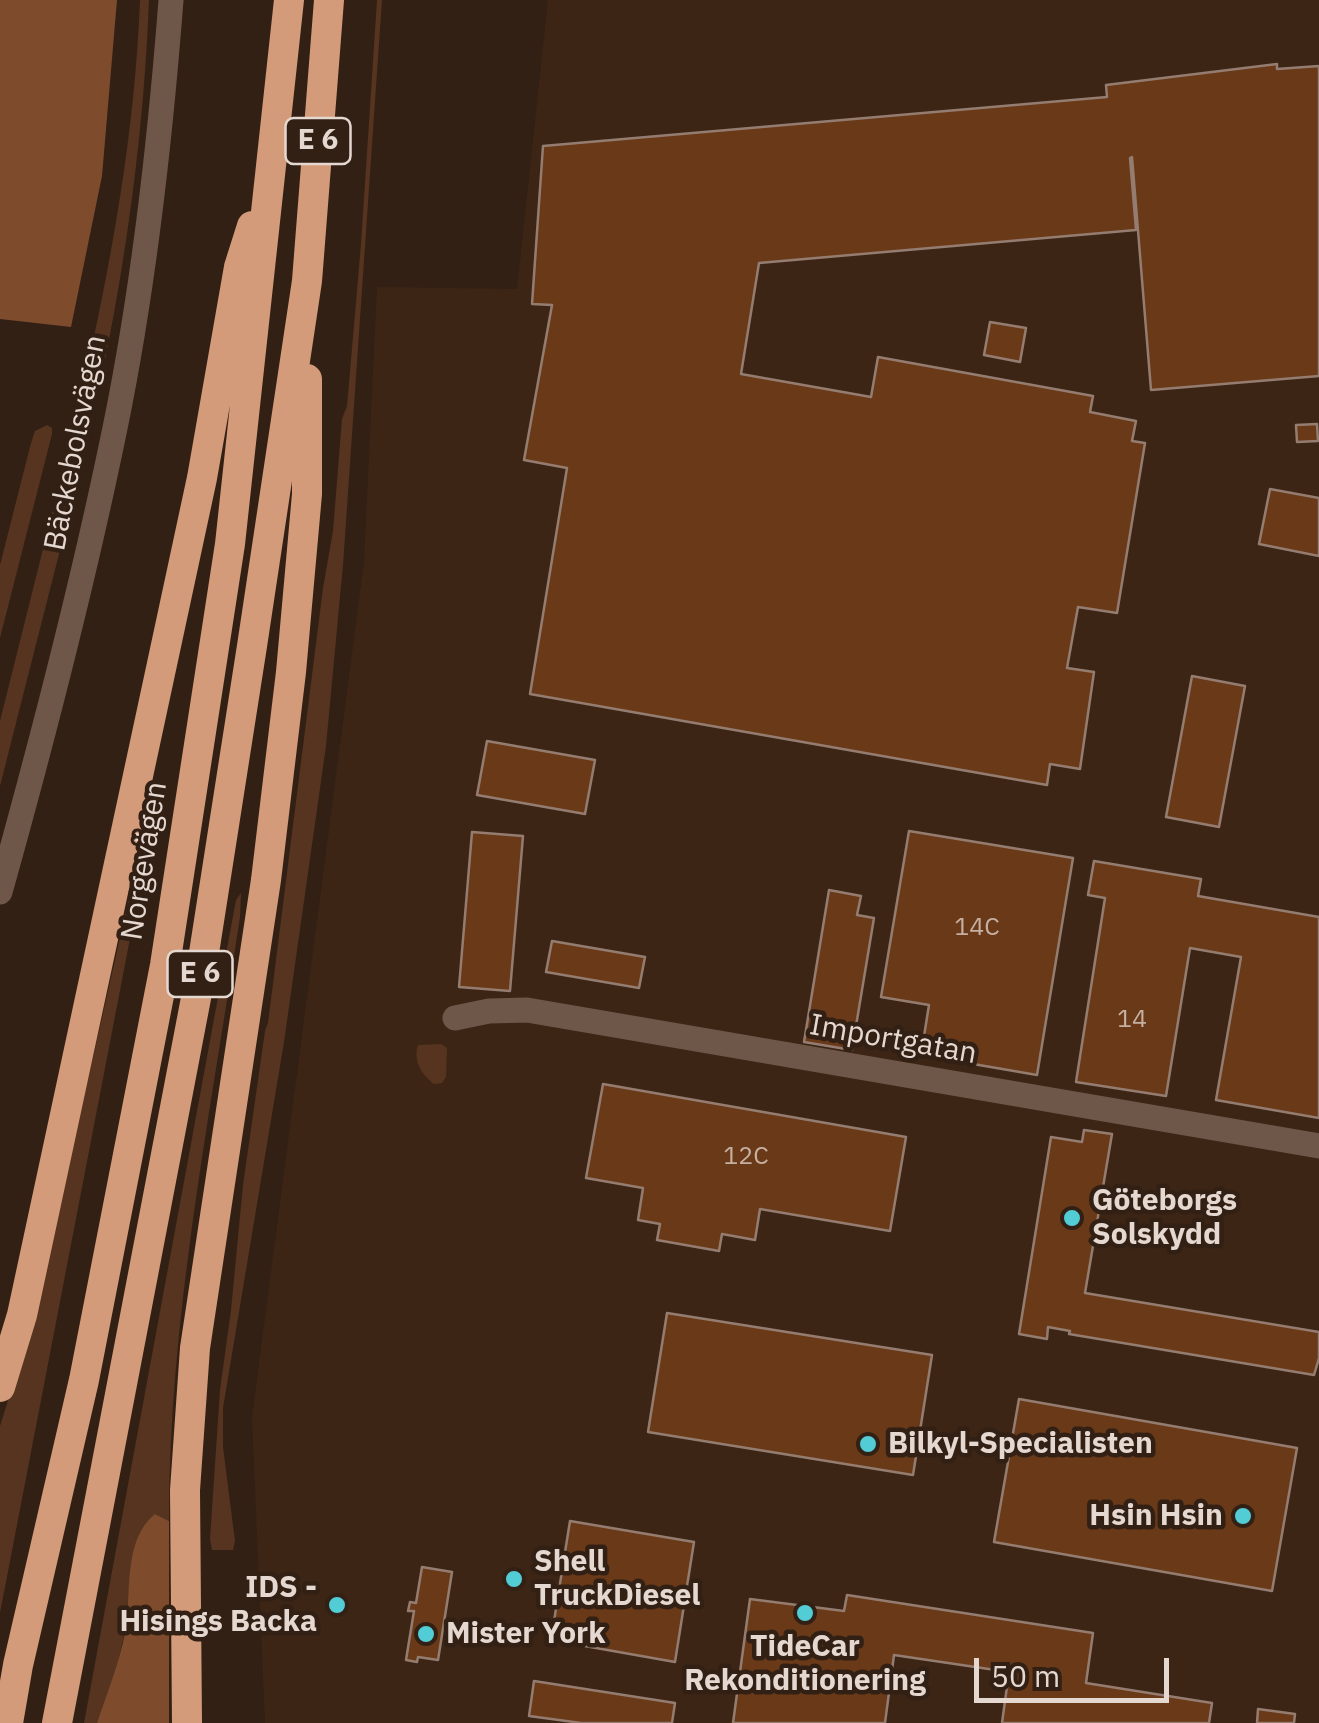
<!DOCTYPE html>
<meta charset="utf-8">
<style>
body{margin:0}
#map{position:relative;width:1319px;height:1723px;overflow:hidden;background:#322015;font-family:"IBM Plex Sans",sans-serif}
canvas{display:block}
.scale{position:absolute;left:974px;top:1658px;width:195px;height:45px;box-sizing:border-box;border:5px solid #e5d8d0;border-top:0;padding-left:12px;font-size:30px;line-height:35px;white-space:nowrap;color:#e5d8d0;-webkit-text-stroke:8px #322015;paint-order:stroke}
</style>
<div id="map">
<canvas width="1319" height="1723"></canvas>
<div class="scale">50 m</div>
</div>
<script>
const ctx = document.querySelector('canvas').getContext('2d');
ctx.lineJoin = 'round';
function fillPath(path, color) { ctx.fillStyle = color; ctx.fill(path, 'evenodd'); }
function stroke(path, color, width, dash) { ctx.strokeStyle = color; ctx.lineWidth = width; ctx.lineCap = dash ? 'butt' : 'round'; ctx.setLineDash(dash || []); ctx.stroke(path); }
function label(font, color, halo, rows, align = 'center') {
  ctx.font = font + ' "IBM Plex Sans",sans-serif'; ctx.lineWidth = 9; ctx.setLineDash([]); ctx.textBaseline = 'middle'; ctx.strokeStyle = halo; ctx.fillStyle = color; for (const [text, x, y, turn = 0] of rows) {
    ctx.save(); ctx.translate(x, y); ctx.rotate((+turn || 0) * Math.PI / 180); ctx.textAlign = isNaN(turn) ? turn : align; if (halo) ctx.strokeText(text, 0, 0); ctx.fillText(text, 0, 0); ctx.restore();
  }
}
const built = new Path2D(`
 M548,0H1319V1723H265L252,1417L364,562L377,287L517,289Z`);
const green = new Path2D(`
 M140,0H149C144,131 126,262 99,390L96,395L88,396L83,394L82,392C111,263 135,133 140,0Z
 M377,0H382L343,565L326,746L284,1042L223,1408V1447L235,1541L233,1550H212L210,1539L220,1390L231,1310L243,1185L265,1031L268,1023L323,588L333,531L342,419L347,406L361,244Z
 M47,425L52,428V434L0,638V565L31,443L35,431Z
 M79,427L89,436L0,786V721L71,437L75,428Z
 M146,841L148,845L0,1613V1426L19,1365L92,1062L140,849L143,842Z
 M241,893L240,917C210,1117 169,1318 169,1521L155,1514L132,1559L125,1631L116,1672L97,1723H84L236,900Z
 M441,1044L447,1048L446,1077L442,1083L434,1084C421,1074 413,1061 418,1045Z`);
const forest = new Path2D(`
 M0,0H117L102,176L71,327L0,319Z
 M155,1514L169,1521V1723H97C107,1693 119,1664 125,1633C132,1594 122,1541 155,1514Z`);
const building = new Path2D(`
 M1277,64V69L1319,66V376L1151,390L1132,157L1130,158L1136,230L759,263L741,374L871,397L878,357L1093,396L1090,412L1136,421L1132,441L1145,443L1117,613L1078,607L1067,668L1094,672L1080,769L1050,764L1047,785L530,694L567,468L524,460L552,305L532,304L543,146L1107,97L1106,85Z
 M990,322L1026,328L1020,362L984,355Z
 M1317,424L1318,441L1297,442L1296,425Z
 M1270,489L1319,498V556L1259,544Z
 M1192,676L1245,686L1219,827L1166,817Z
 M487,741L595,760L585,814L477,795Z
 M909,831L1073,858L1037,1075L921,1055L929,1005L881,997Z
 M472,832L523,836L510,991L459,987Z
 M1094,861L1201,879L1198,896L1319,917V1118L1216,1100L1241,957L1190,948L1166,1096L1076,1082L1105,898L1088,895Z
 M829,890L861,896L857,915L874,918L852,1050L804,1042Z
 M552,941L645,957L639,988L546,972Z
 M603,1084L906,1137L890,1231L760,1209L755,1240L722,1234L719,1251L657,1240L660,1224L638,1220L643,1188L586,1178Z
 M1084,1130L1112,1134L1085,1293L1319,1332V1358L1314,1375L1069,1334L1070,1331L1048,1327L1047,1339L1019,1334L1051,1137L1082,1142Z
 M667,1313L932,1355L913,1475L648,1432Z
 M1019,1399L1297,1448L1272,1591L994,1542Z
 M570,1521L694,1542L675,1662L551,1640Z
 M422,1567L452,1572L438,1660L418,1657L417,1662L406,1660L414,1611H408L410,1602L416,1603Z
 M847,1595L1093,1633L1086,1683L1212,1703L1209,1723H1002L1009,1672L894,1655L885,1723H733L750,1599L844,1611Z
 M534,1681L675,1703L672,1723H581L529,1716Z
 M1258,1709L1295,1714L1294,1723H1257Z`);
const minor = new Path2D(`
 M0,892C43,738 83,584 115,428C144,287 160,143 171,0
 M455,1018L489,1011L527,1010L1319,1146`);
const highway = new Path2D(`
 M0,1387L22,1315L202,478L239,267L252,226
 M8,1723L18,1665L84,1380L165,965L230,544L289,0
 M57,1723L201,972L252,646L307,281L329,0
 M187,1723L185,1490L195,1348L266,880L291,672L307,494V379`);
const markers = [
 [1072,1218,10,"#52ccd5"],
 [868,1444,10,"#52ccd5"],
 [1243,1516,10,"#52ccd5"],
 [514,1579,10,"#52ccd5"],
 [337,1605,10,"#52ccd5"],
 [805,1613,10,"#52ccd5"],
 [426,1634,10,"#52ccd5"]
];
const numberNames = [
 ["14C",977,928],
 ["14",1132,1020],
 ["12C",746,1157]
];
const shields = [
 [318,141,65],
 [200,974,65]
];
const shieldNames = [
 ["E 6",318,141],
 ["E 6",200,974]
];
const streetNames = [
 ["Bäckebolsvägen",76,443,-79],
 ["Norgevägen",145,861,-81],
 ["Importgatan",893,1040,10]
];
const poiNames = [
 ["Göteborgs",1092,1201],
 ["Solskydd",1092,1235],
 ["Bilkyl-Specialisten",888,1444],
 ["Hsin Hsin",1223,1516,"right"],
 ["Shell",534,1562],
 ["TruckDiesel",534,1596],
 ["IDS -",317,1588,"right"],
 ["Hisings Backa",317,1622,"right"],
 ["Mister York",446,1634],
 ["TideCar",805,1647,"center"],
 ["Rekonditionering",805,1681,"center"]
];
fillPath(built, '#3d2515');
fillPath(green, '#56341f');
fillPath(forest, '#7e4c2c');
fillPath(building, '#693918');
stroke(building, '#947d70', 2.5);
stroke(minor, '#6e5749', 25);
stroke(highway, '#d39b79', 30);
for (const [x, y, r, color] of markers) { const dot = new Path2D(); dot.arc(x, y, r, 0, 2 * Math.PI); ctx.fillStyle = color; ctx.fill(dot); stroke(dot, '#322015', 4); }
label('25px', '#c6b0a2', null, numberNames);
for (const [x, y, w] of shields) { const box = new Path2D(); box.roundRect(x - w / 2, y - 23, w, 46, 8); ctx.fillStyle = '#322015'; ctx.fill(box); stroke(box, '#e5d8d0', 2.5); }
label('bold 28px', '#e5d8d0', null, shieldNames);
label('30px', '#e5d8d0', '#322015', streetNames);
label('bold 30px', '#e5d8d0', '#322015', poiNames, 'left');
</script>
